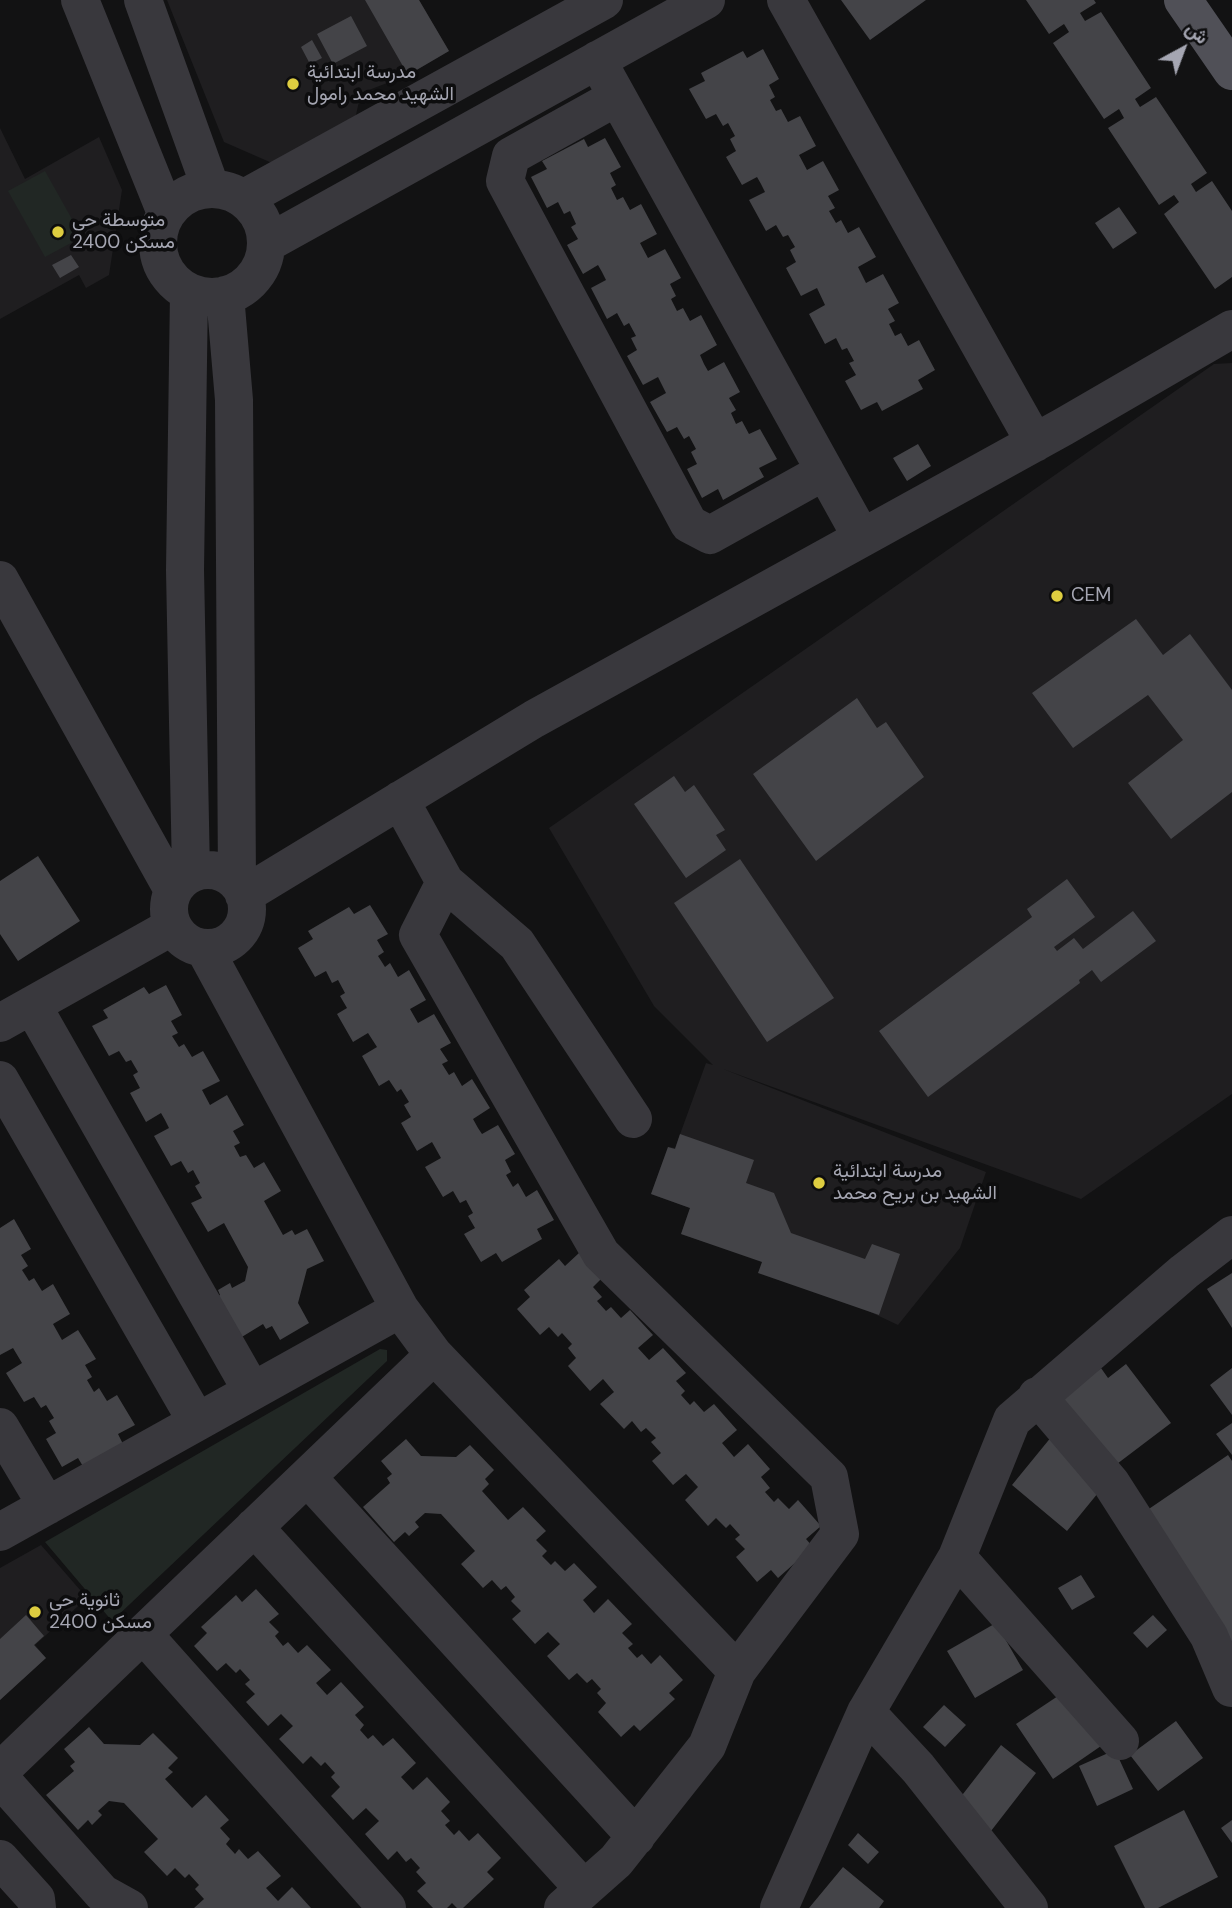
<!DOCTYPE html>
<meta charset="utf-8">
<style>
body{margin:0}
#map{position:relative;width:1232px;height:1908px;overflow:hidden;background:#121213;font-family:"DM Sans",Vazirmatn,sans-serif}
canvas{display:block}
.north{position:absolute;left:1148px;top:14px;width:70px;height:70px;-webkit-text-stroke:5px #0d0d0e;paint-order:stroke;rotate:41deg;font-size:19px;font-weight:700;line-height:28px;text-align:center;color:#a5a6b2}
.north::after{content:'';display:block;margin:auto;width:24px;height:32px;background:#a5a6b2;clip-path:polygon(50% 0,100% 100%,50% 72%,0 100%)}
</style>
<div id="map">
<canvas width="1232" height="1908"></canvas>
<div class="north">ش</div>
</div>
<script>
const ctx = document.querySelector('canvas').getContext('2d');
ctx.lineJoin = 'round';
function fillPath(path, color) { ctx.fillStyle = color; ctx.fill(path, 'evenodd'); }
function stroke(path, color, width, dash) { ctx.strokeStyle = color; ctx.lineWidth = width; ctx.lineCap = dash ? 'butt' : 'round'; ctx.setLineDash(dash || []); ctx.stroke(path); }
function label(font, color, halo, rows, align = 'center') {
  ctx.font = font + ' "DM Sans",Vazirmatn,sans-serif'; ctx.lineWidth = 7; ctx.setLineDash([]); ctx.textBaseline = 'middle'; ctx.strokeStyle = halo; ctx.fillStyle = color; for (const [text, x, y, turn = 0] of rows) {
    ctx.save(); ctx.translate(x, y); ctx.rotate((+turn || 0) * Math.PI / 180); ctx.textAlign = isNaN(turn) ? turn : align; if (halo) ctx.strokeText(text, 0, 0); ctx.fillText(text, 0, 0); ctx.restore();
  }
}
const built = new Path2D(`
 M167,0H419L449,51L408,75L361,93L355,119L272,163L224,142Z
 M0,128L25,179L99,137L122,190L109,275L86,288L79,275L0,319Z
 M1232,363V1094L1081,1199L723,1069L986,1172L960,1248L898,1325L762,1261L681,1234L690,1208L651,1194L668,1147L675,1148L706,1063L713,1065L654,1006L549,828L1214,364Z
 M41,1545L87,1598L35,1645L46,1658L0,1700V1568Z`);
const green = new Path2D(`
 M45,171L82,237L45,257L8,191Z
 M380,1349L387,1350V1361L112,1621L45,1542Z`);
const building = new Path2D(`
 M365,0H419L449,51L408,75Z
 M841,0H926L870,40Z
 M1026,0H1094L1096,3L1080,13L1085,21L1101,12L1151,88L1135,99L1140,107L1156,97L1207,173L1191,184L1196,192L1212,181L1232,211V277L1215,289L1164,214L1179,202L1174,195L1159,205L1108,128L1124,118L1119,109L1104,119L1053,43L1069,32L1064,24L1049,34Z
 M351,16L367,46L333,64L317,34Z
 M312,40L322,58L310,64L301,47Z
 M763,49L779,79L769,85L775,97L770,100L776,111L781,109L788,122L800,116L816,146L799,155L807,170L823,161L839,190L828,196L835,208L829,211L836,223L841,220L848,233L859,227L876,257L858,267L866,283L883,274L899,303L888,309L895,321L889,324L895,336L901,333L908,346L919,340L935,370L918,380L923,389L882,411L877,402L861,410L845,381L856,375L849,363L854,361L847,348L842,350L836,338L825,344L809,314L825,305L817,288L801,296L786,268L796,262L790,250L795,247L788,235L783,237L776,225L766,231L749,200L765,192L761,184L757,177L742,185L726,157L736,151L730,139L735,136L728,123L723,126L716,114L706,119L689,89L705,81L701,73L743,51L747,58Z
 M605,138L621,167L610,173L616,185L611,188L617,200L623,197L630,210L641,204L657,234L640,243L648,258L665,249L681,278L670,284L676,296L671,299L677,311L683,308L690,321L701,315L717,345L700,355L704,364L708,371L724,362L740,392L729,398L736,410L731,413L736,424L742,421L749,434L760,429L777,459L759,468L764,477L723,500L718,489L702,498L687,469L697,464L691,452L696,449L689,436L684,439L677,427L667,432L650,402L666,393L658,377L643,385L627,356L637,350L631,338L636,336L629,323L624,326L617,313L607,319L591,288L606,280L602,272L598,265L583,274L567,245L578,239L571,227L576,224L570,211L564,214L558,202L547,208L531,177L547,169L542,161L584,139L588,147Z
 M1119,207L1137,233L1113,249L1095,223Z
 M71,255L79,267L60,278L52,265Z
 M918,444L931,466L907,481L893,458Z
 M1136,619L1163,655L1190,634L1232,690V792L1171,839L1128,783L1183,740L1148,695L1073,748L1032,693Z
 M857,698L877,728L886,722L924,777L816,861L753,774Z
 M674,776L685,792L694,785L725,830L716,835L726,850L686,878L634,804Z
 M38,856L80,921L18,961L0,934V881Z
 M740,859L834,998L767,1042L674,903Z
 M1067,879L1095,917L1054,947L1057,951L1074,938L1083,949L1133,911L1156,941L1101,982L1092,970L1079,980L1080,983L928,1097L879,1031L1032,917L1027,909Z
 M370,905L388,934L377,940L384,952L378,956L385,967L390,963L398,977L409,970L426,1000L410,1009L418,1023L434,1014L451,1043L440,1049L448,1061L442,1064L449,1075L454,1072L462,1086L472,1079L490,1108L473,1119L478,1128L482,1134L498,1125L515,1154L505,1160L511,1172L506,1175L513,1187L518,1183L526,1197L537,1190L554,1220L537,1229L542,1239L502,1262L496,1253L481,1262L464,1234L475,1228L468,1216L473,1213L466,1200L460,1203L453,1191L443,1197L425,1167L441,1158L432,1142L417,1151L401,1123L411,1117L404,1105L409,1102L401,1089L397,1092L389,1080L379,1086L362,1056L377,1047L368,1033L353,1042L337,1014L347,1008L340,996L345,993L338,980L332,983L326,971L315,977L298,948L313,939L308,931L349,907L354,914Z
 M166,985L182,1015L171,1021L178,1033L172,1036L179,1047L184,1044L192,1057L203,1051L220,1081L202,1090L210,1105L227,1095L244,1125L233,1131L240,1143L234,1146L240,1157L246,1155L254,1168L264,1162L281,1191L264,1201L283,1235L292,1230L295,1235L307,1229L324,1261L307,1269L298,1303L309,1323L280,1340L272,1326L266,1329L263,1324L232,1343L208,1302L220,1295L218,1290L230,1283L232,1288L245,1281L248,1267L224,1223L208,1232L191,1203L202,1198L195,1186L200,1183L193,1170L188,1173L181,1161L171,1166L154,1136L169,1128L165,1120L161,1113L146,1122L130,1093L140,1088L133,1075L138,1072L131,1060L126,1062L119,1051L109,1056L92,1026L108,1018L103,1010L144,987L149,994Z
 M680,1134L754,1160L746,1183L774,1193L791,1233L865,1259L872,1244L900,1254L879,1315L758,1273L762,1262L681,1234L690,1208L651,1194L668,1147L675,1149Z
 M14,1219L31,1249L21,1255L28,1266L22,1270L29,1281L34,1278L42,1291L53,1284L70,1314L53,1324L62,1340L78,1330L96,1359L85,1365L92,1377L87,1380L94,1392L99,1388L107,1401L117,1395L135,1425L118,1434L123,1444L84,1468L78,1458L62,1467L46,1439L56,1433L49,1421L54,1418L46,1405L41,1408L34,1397L24,1402L6,1373L22,1363L13,1348L0,1355V1228Z
 M579,1253L602,1278L593,1287L602,1297L597,1301L606,1311L611,1307L621,1318L630,1310L653,1335L638,1348L649,1360L663,1348L686,1373L676,1381L685,1391L681,1395L690,1405L694,1401L704,1412L714,1404L737,1430L722,1443L734,1457L748,1444L770,1469L761,1477L770,1488L765,1492L774,1502L778,1498L789,1509L798,1500L821,1526L806,1539L813,1547L778,1578L771,1570L757,1582L736,1557L745,1549L735,1539L740,1535L730,1524L726,1528L716,1518L708,1526L685,1500L698,1487L686,1474L673,1485L652,1461L661,1453L651,1442L656,1438L646,1428L641,1432L632,1421L624,1429L600,1404L614,1392L603,1379L590,1391L568,1366L576,1358L568,1348L572,1344L562,1333L558,1337L549,1327L540,1335L517,1309L530,1297L524,1290L559,1259L565,1266Z
 M1232,1273V1328L1207,1289Z
 M1126,1364L1171,1423L1105,1473L1053,1405L1101,1368L1108,1378Z
 M1232,1368V1415L1210,1385Z
 M1232,1423V1455L1216,1434Z
 M1052,1436L1107,1482L1067,1531L1012,1485Z
 M406,1439L421,1456L456,1457L470,1445L494,1470L485,1479L489,1484L482,1491L508,1520L523,1507L546,1531L536,1540L547,1551L542,1556L551,1565L555,1561L565,1571L574,1563L597,1587L583,1600L594,1613L608,1599L632,1624L622,1633L633,1644L628,1648L637,1658L642,1654L651,1664L660,1655L683,1680L669,1693L675,1699L640,1731L634,1725L621,1737L598,1712L606,1703L597,1693L601,1689L592,1679L587,1683L577,1673L569,1680L547,1656L560,1644L548,1632L535,1644L512,1619L521,1611L511,1601L515,1597L506,1586L501,1590L492,1580L483,1588L461,1564L475,1551L441,1514L425,1513L415,1522L419,1527L409,1536L405,1532L394,1542L363,1507L390,1483L387,1478L392,1474L381,1461Z
 M1228,1455L1232,1461V1647L1140,1515Z
 M1081,1575L1095,1597L1072,1610L1058,1588Z
 M256,1589L279,1614L269,1622L279,1632L275,1636L283,1646L288,1642L298,1653L307,1645L331,1670L316,1683L327,1695L341,1682L364,1707L355,1715L364,1725L360,1730L368,1739L373,1735L383,1746L393,1738L416,1763L401,1777L413,1790L427,1777L450,1802L441,1811L450,1821L445,1825L454,1835L459,1830L469,1841L478,1833L501,1858L487,1872L494,1879L463,1908H457L452,1903L447,1908H433L417,1891L426,1883L416,1872L420,1868L411,1858L406,1862L397,1851L388,1860L365,1834L379,1821L366,1808L353,1820L331,1796L340,1787L331,1777L335,1773L325,1762L321,1766L311,1756L303,1764L279,1739L293,1726L281,1714L268,1726L246,1702L255,1694L245,1684L250,1680L240,1669L236,1673L226,1663L217,1671L194,1646L207,1633L201,1627L236,1595L242,1602Z
 M26,1615L44,1636L34,1645L46,1658L0,1700V1639Z
 M1153,1615L1167,1630L1147,1648L1133,1633Z
 M996,1623L1023,1670L975,1698L947,1651Z
 M1064,1692L1101,1746L1053,1779L1016,1724Z
 M944,1705L966,1725L945,1747L923,1727Z
 M1176,1721L1203,1758L1158,1791L1130,1755Z
 M89,1727L104,1744L140,1745L153,1733L178,1758L168,1768L173,1772L165,1779L192,1808L206,1795L229,1820L220,1828L230,1839L226,1844L235,1854L239,1849L248,1859L258,1851L281,1876L266,1888L278,1901L292,1887L311,1908H194L204,1899L195,1889L199,1885L189,1874L185,1878L175,1868L167,1876L144,1852L158,1839L124,1803L109,1801L98,1811L102,1815L92,1825L88,1820L78,1830L46,1795L74,1771L70,1766L75,1762L64,1749Z
 M1001,1745L1036,1773L991,1831L956,1803Z
 M1115,1750L1133,1789L1097,1806L1079,1766Z
 M1184,1810L1218,1877L1158,1908H1145L1114,1846Z
 M1232,1820V1843L1221,1828Z
 M858,1833L879,1852L868,1864L848,1845Z
 M843,1867L884,1901L879,1908H809Z`);
const minor = new Path2D(`
 M80,0L166,213
 M143,0L211,189
 M786,0L1035,443
 M597,60L862,538
 M617,97L511,156L505,181L689,524L710,535L825,471
 M158 243a54 54 0 1 1 108 0a54 54 0 1 1-108 0Z
 M243,199L604,0
 M266,244L706,0
 M189,292L185,570L191,873
 M225,295L234,400L237,883
 M0,580L173,890
 M400,800L445,882L418,935L601,1254L829,1477L840,1534L737,1671L707,1746L616,1861L563,1908
 M169 909a39 39 0 1 1 78 0a39 39 0 1 1-78 0Z
 M445,882L517,944L633,1119
 M244,895L534,719L1063,427L1232,329
 M204,948L400,1309L434,1355L737,1671
 M32,1005L252,1391
 M0,1023L173,926
 M0,1080L197,1422
 M1037,1396L1111,1483L1209,1636L1231,1688
 M0,1427L47,1506
 M307,1477L636,1837
 M254,1527L584,1889
 M0,1532L400,1309
 M957,1557L1120,1741
 M143,1634L387,1908
 M866,1712L918,1768L1029,1908
 M0,1771L434,1355
 M0,1778L102,1893L129,1908
 M0,1859L36,1899L37,1908
 M779,1908L866,1712L957,1557L1012,1420L1184,1272L1232,1235`);
const major = new Path2D(`
 M1183,0L1232,71`);
const markers = [
 [293,84,7,"#decd40"],
 [58,232,7,"#decd40"],
 [1057,596,7,"#decd40"],
 [819,1183,7,"#decd40"],
 [35,1612,7,"#decd40"]
];
const poiNames = [
 ["مدرسة ابتدائية",307,73],
 ["الشهيد محمد رامول",307,95],
 ["متوسطة حي",72,221],
 ["2400 مسكن",72,243],
 ["CEM",1071,596],
 ["مدرسة ابتدائية",833,1172],
 ["الشهيد بن بريح محمد",833,1194],
 ["ثانوية حي",49,1601],
 ["2400 مسكن",49,1623]
];
fillPath(built, '#1f1e20');
fillPath(green, '#212724');
fillPath(building, '#444448');
stroke(minor, '#39383d', 38);
stroke(major, '#505057', 38);
for (const [x, y, r, color] of markers) { const dot = new Path2D(); dot.arc(x, y, r, 0, 2 * Math.PI); ctx.fillStyle = color; ctx.fill(dot); stroke(dot, '#0d0d0e', 2.5); }
label('19px', '#a5a6b2', '#0d0d0e', poiNames, 'left');
</script>
